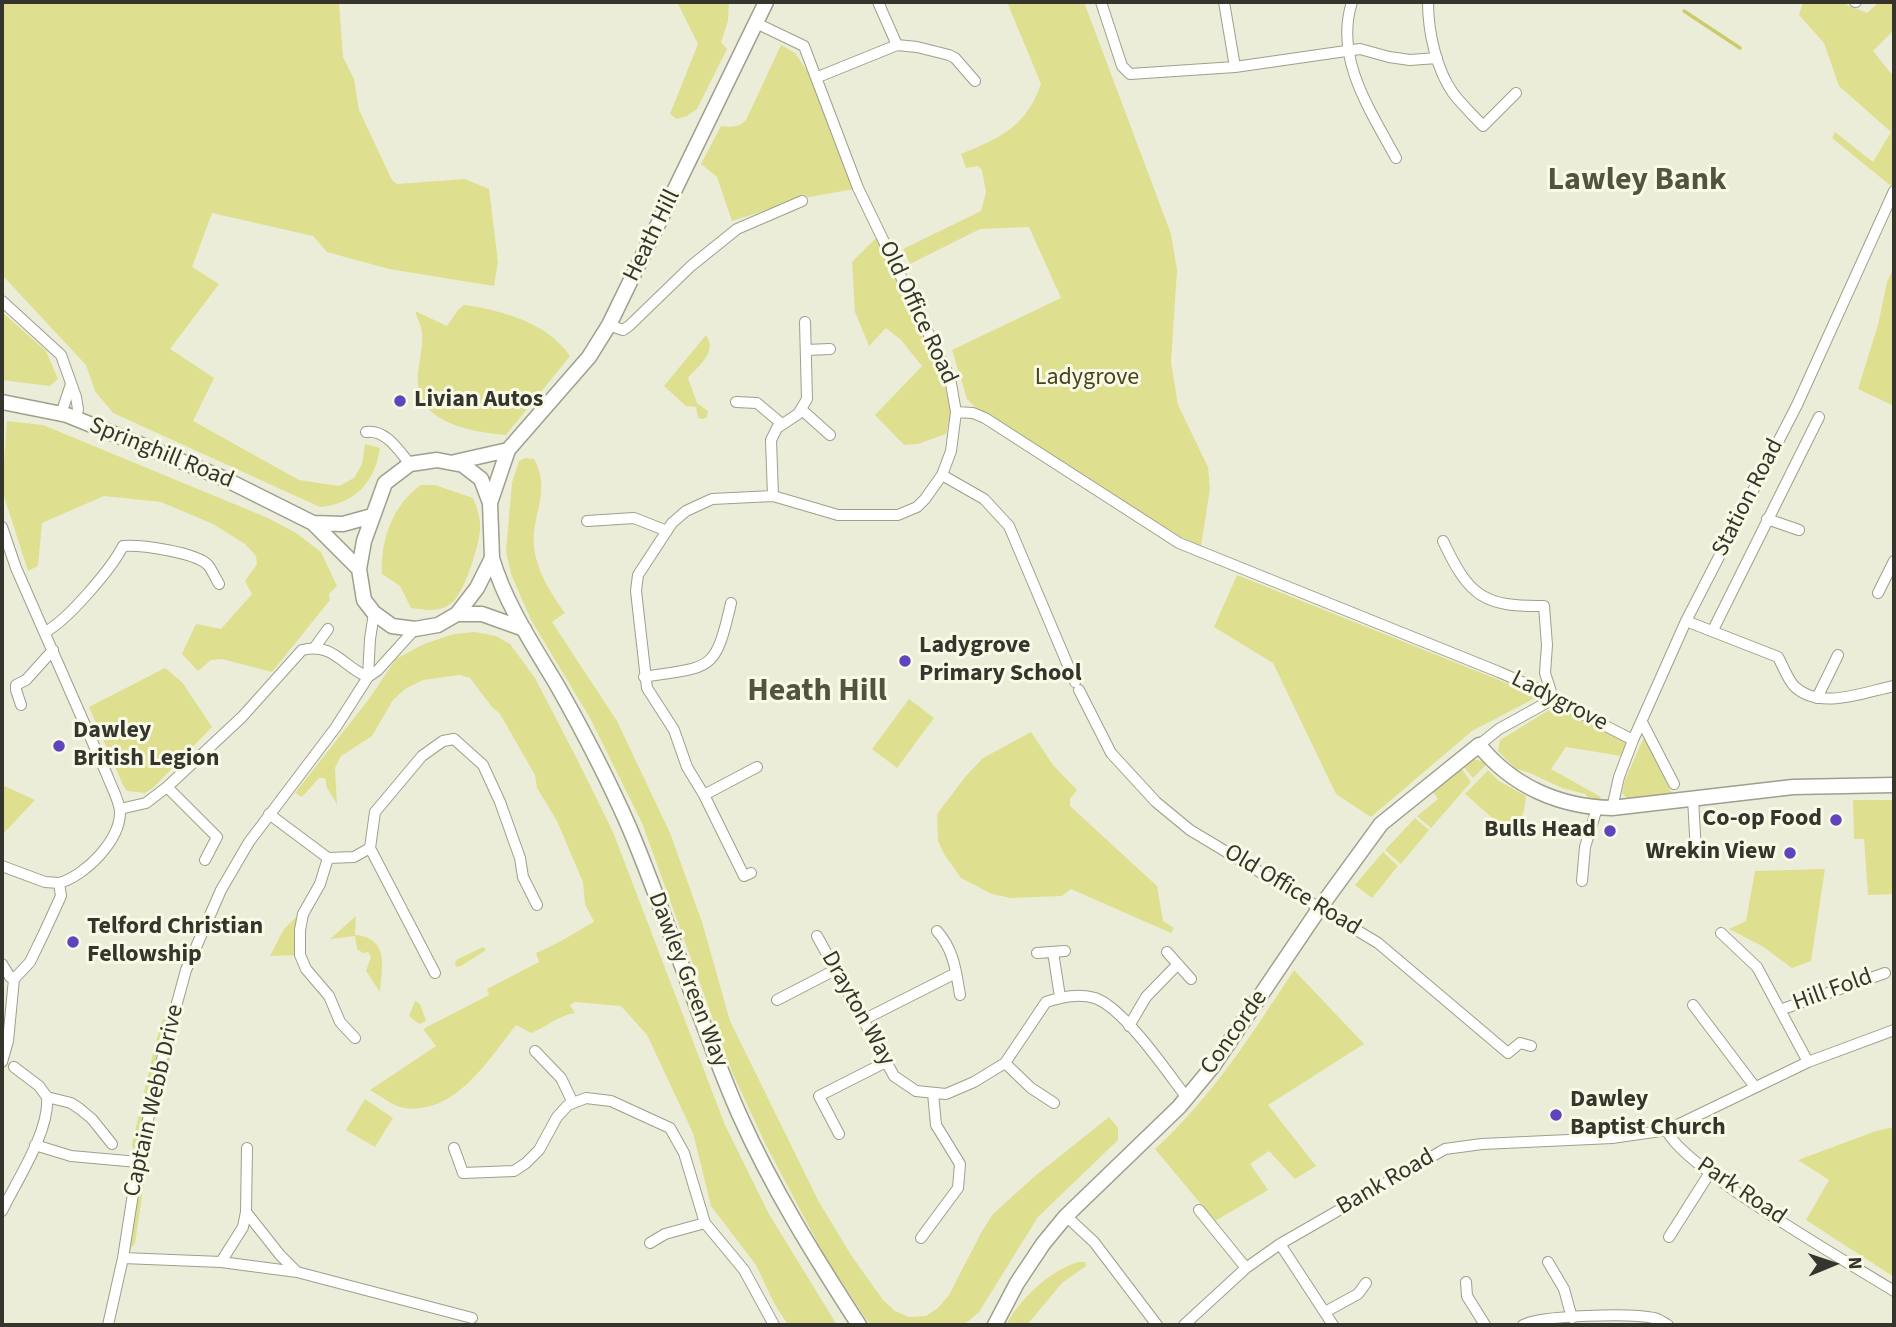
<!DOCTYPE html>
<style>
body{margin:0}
#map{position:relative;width:1896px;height:1327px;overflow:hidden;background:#ecedd9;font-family:"Source Sans 3",sans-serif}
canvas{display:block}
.frame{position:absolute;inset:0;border:4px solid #35352d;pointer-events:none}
.north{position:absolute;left:1798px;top:1229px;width:70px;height:70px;-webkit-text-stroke:5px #f9fae6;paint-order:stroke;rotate:88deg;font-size:19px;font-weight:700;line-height:28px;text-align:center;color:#35352d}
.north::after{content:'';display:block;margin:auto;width:24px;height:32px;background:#35352d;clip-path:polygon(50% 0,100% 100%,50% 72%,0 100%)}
</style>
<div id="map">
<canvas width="1896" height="1327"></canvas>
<div class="frame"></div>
<div class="north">N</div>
</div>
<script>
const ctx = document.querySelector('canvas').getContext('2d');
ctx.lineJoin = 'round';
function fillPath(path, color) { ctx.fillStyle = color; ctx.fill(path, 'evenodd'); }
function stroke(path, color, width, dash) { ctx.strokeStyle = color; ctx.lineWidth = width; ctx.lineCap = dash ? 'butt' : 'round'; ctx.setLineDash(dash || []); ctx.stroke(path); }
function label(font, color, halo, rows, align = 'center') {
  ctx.font = font + ' "Source Sans 3",sans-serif'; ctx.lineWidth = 6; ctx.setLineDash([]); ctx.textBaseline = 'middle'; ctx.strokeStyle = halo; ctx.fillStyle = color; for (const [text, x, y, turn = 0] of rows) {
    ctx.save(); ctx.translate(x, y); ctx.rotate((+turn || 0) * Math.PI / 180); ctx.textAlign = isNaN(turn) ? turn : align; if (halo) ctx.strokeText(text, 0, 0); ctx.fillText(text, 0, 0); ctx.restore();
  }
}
const green = new Path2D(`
 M2,2H339L343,57L354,79L359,110L392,180L397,184L465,179L489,189L498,262L494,286L389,269L327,252L313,236L212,213L192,267L219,284L170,349L214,378L193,421L299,480L339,486L354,478L362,464L365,444L380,448C375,482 355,504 320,507L113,413L95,391L86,365L2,275Z
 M677,2H729L728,21L721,42L727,49L697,109L687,116L677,119L670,114L698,44Z
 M1007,2H1084L1171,234L1177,270L1171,362L1178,405L1208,467L1210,489L1201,546L1179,536L977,409L967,399L952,350L1061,298L1029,227L980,229L910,264L903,249L981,211L986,192L982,170L978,166L966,168L961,154C1000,138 1026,127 1041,84Z
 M1803,2H1840L1867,13L1879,2H1894V30L1873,51L1894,77V180L1891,186L1832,138L1835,132L1873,162L1891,132L1839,86L1824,43L1799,15Z
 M781,45L795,53L808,72L854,189L804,198L732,221L717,177L701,164L721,126C731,127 739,128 746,120Z
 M878,236L933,351L944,382L951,413L946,434L918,444L904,445L875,415L922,366L901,340L886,328L869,346L855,312L852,262Z
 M1894,267V406L1858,389L1878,325L1887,282Z
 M464,305C502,310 548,323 570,356L506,435C476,432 422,425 418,386C416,369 424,350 422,332C421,325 417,318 415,311L447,326L458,310Z
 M2,312L46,351L58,379L50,386L2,380Z
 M706,335C718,352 699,365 688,378L697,403L708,411L707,417L703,419L698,418L696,407L686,406L664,386Z
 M7,421L43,425L268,518L296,533L321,552L337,586L329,594L330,600L272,672L222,659L211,660L198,671L182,654L196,624L221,629L252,594L245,581L257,564L256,556L245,544L213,524L161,502L104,496L42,523L38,566L28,571L2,490Z
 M526,458L534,459C549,487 537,505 534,533C531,562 549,591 565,613L552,622L617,721L670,833L702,922L730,1021L819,1202L851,1255L883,1300L895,1311L909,1317L926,1316L938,1308L949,1295L982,1231L993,1214L1035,1176L1109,1117L1118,1128V1140L1038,1217L979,1312L970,1320L962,1325H870L825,1257L765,1143L732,1072L642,823L590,718L531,620L511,574L506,551L512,483L519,461Z
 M421,485H435L473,498C477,507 481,519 480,530C479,546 465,590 453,602C441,613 426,610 411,608L400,586L382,574C380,541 393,504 421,485Z
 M1237,575L1539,696L1472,731L1371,817L1336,794L1273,663L1214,627Z
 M475,632L496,636L510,644L535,678L578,761L613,832L725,1125L769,1214L837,1325H788L774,1303L756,1265L711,1206L693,1133L647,1035L621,1006L575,1002L570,1005L575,1013C558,1015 547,1027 531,1033L516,1025C489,1059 456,1115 404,1108C392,1106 380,1095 370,1090L436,1046L423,1029L489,995L487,989L539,962L536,953C558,944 574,933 594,922L585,904L583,882L557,821L537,788L535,775L500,714L492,707L470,678L460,675L423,680L405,689L393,700L372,736L341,756L335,768L337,804L327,788L325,778H319L302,797L295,793L369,699L396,659L424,644L454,634Z
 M165,668L182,682L212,727L153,788L145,793L127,791L123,785L89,707Z
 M909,699L934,718L897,768L872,749Z
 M1554,707L1627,743L1621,756L1566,747L1551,769L1601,797L1599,800L1589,799L1585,794L1562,788L1530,773L1516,769L1498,751L1500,740Z
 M1031,732L1053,765L1077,790L1070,799V806L1157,886L1163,921L1174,928L1171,933L1071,889L1062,896L1011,898L992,894L961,878L944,854L938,841L937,814L966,776L983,758Z
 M1644,737L1673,796L1628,799L1622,793L1625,780Z
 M1474,759L1488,763L1473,778L1463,766Z
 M1461,768L1471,782L1431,828L1417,816L1438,799L1433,792Z
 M1488,770L1499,781L1526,796L1524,811L1515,833L1496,821L1465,794Z
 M2,785L35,800L2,835Z
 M1853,800H1894V894L1868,895L1864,839H1854Z
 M1415,818L1429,830L1401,864L1385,850Z
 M1383,852L1398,866L1372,898L1355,885Z
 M1825,869L1811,961L1792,968L1762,946L1729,929L1746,921L1755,871Z
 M356,916L355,935C390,938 382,968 380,992L366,971L371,957L368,952L363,953L357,949L355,936L330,939Z
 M296,917L302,918L300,955L270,956L284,929Z
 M483,947L486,950L461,966L457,967L455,964L456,960Z
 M1294,970L1364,1044L1268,1105L1316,1166L1295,1179L1269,1151L1250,1164L1268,1190L1215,1221L1155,1149C1213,1096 1251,1035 1294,970Z
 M415,1001L420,1004L426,1021L419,1024L409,1016Z
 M163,1019L172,1021L165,1047L170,1060L160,1100L152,1099L138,1162L146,1169L135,1243L123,1258L138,1162L132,1145L155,1045Z
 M365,1099L393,1118L375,1147L346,1130Z
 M1894,1127V1277L1806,1220L1829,1180L1798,1160L1876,1131Z
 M1078,1262H1085L1086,1266L1062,1283L1027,1325H1006C1021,1298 1048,1272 1078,1262Z`);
const stream = new Path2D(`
 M1684,11L1740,48`);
const street = new Path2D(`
 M878,2L897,45
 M1101,2L1122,66L1130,74L1235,67L1360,49L1389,57L1410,60L1437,58
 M1224,2L1235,67
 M1352,2C1334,58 1370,110 1396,158
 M1428,2C1428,31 1436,69 1453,93C1462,105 1473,115 1483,126L1516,93
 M1855,2H1856
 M818,77L897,45L917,47L949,55L955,58L975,81
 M2,301L61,355L76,397L78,409L76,419
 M609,325L623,330L629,326L691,266L737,229L802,201
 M806,350L830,349
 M736,402L757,403L782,424
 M802,410L830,435
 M956,412L973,413L985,418L1179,543L1499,672L1552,695L1555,700L1633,740
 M61,414L71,384
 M366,432C386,429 399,451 410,464
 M942,475L984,499L1009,526L1075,682
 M773,496L771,440L777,428L798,414L807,399L805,322
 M1767,519L1799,530
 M587,521L634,518L667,531
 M2,527L16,568L107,775C111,786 119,800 120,811C121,840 85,876 59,883L61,896L44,933L30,962L14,979
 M1443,541C1469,596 1483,607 1544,606L1547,645L1545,673L1552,695L1546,703L1499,729L1479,745
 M1878,593L1894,561
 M1686,621L1778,657C1783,666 1787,678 1794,686C1819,711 1864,692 1894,686
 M1713,630L1819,417
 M45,632C67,621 112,568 123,546C142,545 195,552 208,565C212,570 216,579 219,584
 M315,647L328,629
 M368,677L370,639L374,613
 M644,677C712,666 715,673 731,603
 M1079,690L1111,753L1156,802L1190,830L1378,943L1508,1053L1520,1043L1531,1046
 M1817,698L1838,655
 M21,705L16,690V685L26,680L53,650
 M1643,724L1674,784
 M167,787L217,837L205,860
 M704,795L757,767
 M1693,798L1696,853
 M1612,808L1619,777L1633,740L1686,621L1797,405L1894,191
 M120,809L146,803L167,787L242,717L302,650C333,642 342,666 368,677
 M269,814L328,858L354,857L370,848
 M328,858L320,884L303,914L300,930V955L306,969L329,996L340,1022L355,1038
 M2,866L45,882L59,883
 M751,873L744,876L704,795L687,767L674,730L647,688L636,591L638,575L672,523L686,511L712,499L773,496L838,515H898L917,507L925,499L942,475L951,451L956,412L950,378L858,188L804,46L756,23
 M1582,881L1585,847L1597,808
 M937,931C954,950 956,971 960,995
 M1721,933L1757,967L1808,1062
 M817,936L894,1076L916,1091L946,1094L974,1082L1005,1063L1046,1002C1062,997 1079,993 1095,998C1124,1008 1168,1073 1187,1098
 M1053,952L1060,997
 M1167,952L1191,979
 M1037,953L1065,951
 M2,964L10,977L14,979
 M435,973L370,848L375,812L422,756L443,741L454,739L483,765L500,802L520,858L523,877L537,905
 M777,1000L835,970
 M1693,1005L1755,1087
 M1780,1010L1885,973
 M863,1020L956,973
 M1129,1026L1146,997L1178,964
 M535,1051L561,1078L573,1103
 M2,1062L8,1041L14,979
 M1005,1063L1031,1088L1054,1103
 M14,1067L39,1086L47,1097L71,1103L80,1109L92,1119L112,1144
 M1667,1130C1678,1165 1854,1266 1894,1291
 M839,1134L819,1096L886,1062
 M35,1145L71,1156L138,1162
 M247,1148L246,1212L280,1255L297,1272L472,1318
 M454,1148L463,1173L514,1171L526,1163L539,1150L557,1117L568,1105L586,1098L611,1101L670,1128L684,1153L705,1223L744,1270L774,1325
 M1199,1210L1246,1268
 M2,1211C17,1180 50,1131 47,1097
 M1066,1216L1094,1242L1157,1325
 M1669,1237L1709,1174
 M921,1238L958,1188L960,1164L936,1125L933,1093
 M650,1243L665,1234L705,1223
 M1280,1244L1333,1325
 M123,1258L221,1262L297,1272
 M221,1262L243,1227L246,1212
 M1548,1262L1564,1289L1572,1318
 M1466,1282L1467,1296L1485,1325
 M1325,1312L1358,1294L1366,1283
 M108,1325L123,1258L138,1162L165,1047L186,970L221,890L249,842L336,727L368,677L378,670L415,629
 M1184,1325L1246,1268L1280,1244L1445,1149L1482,1144L1612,1138L1667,1130L1808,1062L1894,1030
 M1523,1325C1541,1315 1632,1313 1654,1318C1659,1319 1664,1323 1668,1325`);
const secondary = new Path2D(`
 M2,402L67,415L225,479L313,523L359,569
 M437,460L463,465L481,479L490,503L492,558L477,588L457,614L438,625L415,629L392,626L374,613L364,600L359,569L364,541L385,483L410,464Z
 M455,462L508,450
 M490,503L508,450L589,357L609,325L766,2
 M313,523L343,524L372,516
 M492,558C505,603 533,645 557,685C583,731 608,779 629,827C669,921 698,1020 739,1114C772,1188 815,1257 859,1325
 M457,614H482L524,629
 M995,1325L1017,1283L1043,1244L1066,1216L1179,1107L1213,1066L1319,909L1381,824L1479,745C1512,786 1559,807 1612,808L1793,787L1894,785`);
const markers = [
 [400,401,7,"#6044bd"],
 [905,661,7,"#6044bd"],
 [59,746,7,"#6044bd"],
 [1836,820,7,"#6044bd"],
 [1610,831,7,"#6044bd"],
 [1790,853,7,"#6044bd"],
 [73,942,7,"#6044bd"],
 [1556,1115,7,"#6044bd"]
];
const streetNames = [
 ["Heath Hill",653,236,-64],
 ["Old Office Road",917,313,65],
 ["Springhill Road",161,454,22],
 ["Station Road",1749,498,-63],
 ["Ladygrove",1559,702,27],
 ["Old Office Road",1292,891,31],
 ["Dawley Green Way",687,980,69],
 ["Hill Fold",1833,991,-20],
 ["Drayton Way",857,1009,61],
 ["Concorde",1235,1033,-55],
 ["Captain Webb Drive",155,1101,-77],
 ["Bank Road",1386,1183,-30],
 ["Park Road",1741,1192,34]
];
const parkNames = [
 ["Ladygrove",1087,379]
];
const poiNames = [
 ["Livian Autos",414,401],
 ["Ladygrove",919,647],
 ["Primary School",919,675],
 ["Dawley",73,732],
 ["British Legion",73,760],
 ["Co-op Food",1822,820,"right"],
 ["Bulls Head",1596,831,"right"],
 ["Wrekin View",1776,853,"right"],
 ["Telford Christian",87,928],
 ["Fellowship",87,956],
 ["Dawley",1570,1101],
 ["Baptist Church",1570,1129]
];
const districtNames = [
 ["Lawley Bank",1637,182],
 ["Heath Hill",817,693]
];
fillPath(green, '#dfdf90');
stroke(stream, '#cccb6b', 3.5);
stroke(street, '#9e9f8c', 12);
stroke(secondary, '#9e9f8c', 17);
stroke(street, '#fff', 10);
stroke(secondary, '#fff', 14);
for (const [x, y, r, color] of markers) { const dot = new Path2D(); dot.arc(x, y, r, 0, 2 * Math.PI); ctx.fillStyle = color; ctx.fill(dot); stroke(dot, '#f9fae6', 2.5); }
label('24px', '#35352d', '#f9fae6', streetNames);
label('24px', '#46451d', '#f9fae6', parkNames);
label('bold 24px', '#35352d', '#f9fae6', poiNames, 'left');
label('bold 32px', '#535342', '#f9fae6', districtNames);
</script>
